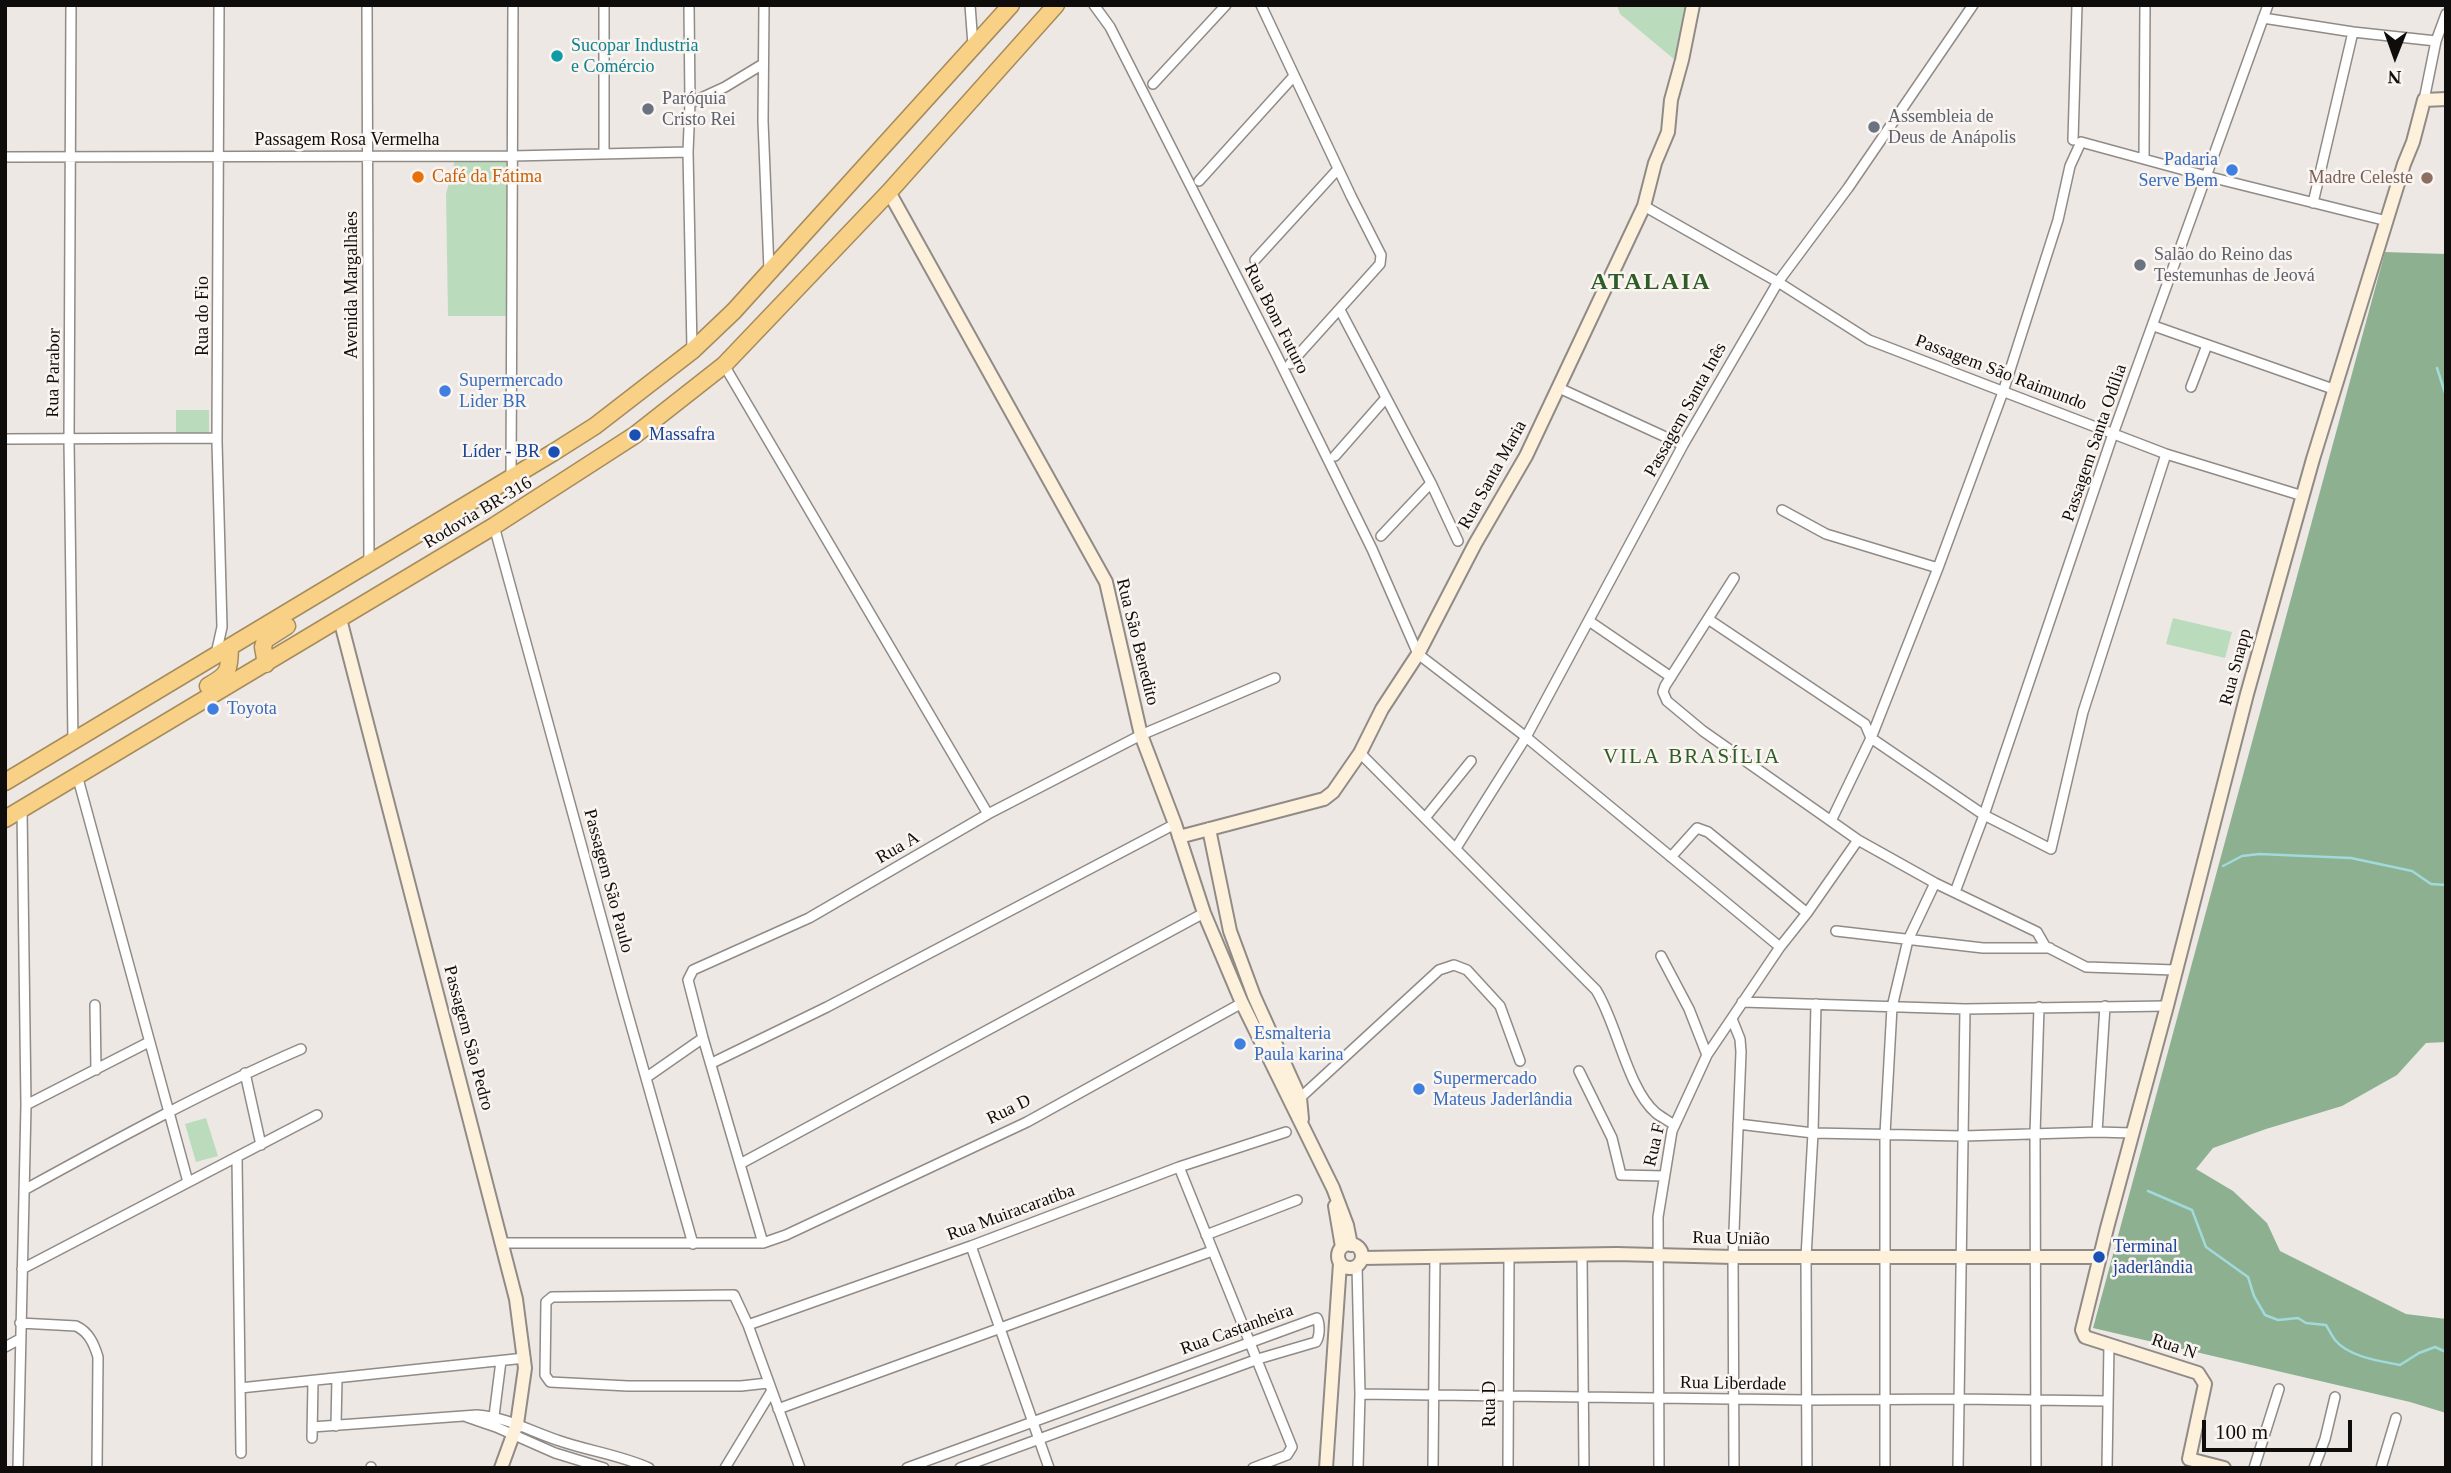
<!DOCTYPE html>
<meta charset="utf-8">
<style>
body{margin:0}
#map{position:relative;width:2451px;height:1473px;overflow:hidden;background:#ede8e4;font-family:"Times New Roman",serif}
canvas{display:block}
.frame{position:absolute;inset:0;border:7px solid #0f0d0c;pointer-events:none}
.north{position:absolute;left:2360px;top:21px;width:70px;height:70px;-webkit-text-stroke:5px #fbf5f1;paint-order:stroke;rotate:181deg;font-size:19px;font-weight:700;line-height:28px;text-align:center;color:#0f0d0c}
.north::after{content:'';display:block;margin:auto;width:24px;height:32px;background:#0f0d0c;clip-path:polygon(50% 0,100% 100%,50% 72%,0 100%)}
.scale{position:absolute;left:2202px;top:1420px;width:150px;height:32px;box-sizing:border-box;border:4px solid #0f0d0c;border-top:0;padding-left:9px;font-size:21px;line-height:24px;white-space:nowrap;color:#0f0d0c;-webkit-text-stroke:5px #fbf5f1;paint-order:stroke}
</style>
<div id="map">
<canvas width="2451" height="1473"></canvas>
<div class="frame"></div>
<div class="north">N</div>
<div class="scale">100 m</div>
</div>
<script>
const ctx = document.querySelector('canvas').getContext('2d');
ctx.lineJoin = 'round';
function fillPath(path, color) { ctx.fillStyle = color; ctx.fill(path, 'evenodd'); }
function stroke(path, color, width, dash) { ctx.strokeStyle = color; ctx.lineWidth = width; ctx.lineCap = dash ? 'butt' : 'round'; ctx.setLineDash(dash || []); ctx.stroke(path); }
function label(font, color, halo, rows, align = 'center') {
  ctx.font = font + ' "Times New Roman",serif'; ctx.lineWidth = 5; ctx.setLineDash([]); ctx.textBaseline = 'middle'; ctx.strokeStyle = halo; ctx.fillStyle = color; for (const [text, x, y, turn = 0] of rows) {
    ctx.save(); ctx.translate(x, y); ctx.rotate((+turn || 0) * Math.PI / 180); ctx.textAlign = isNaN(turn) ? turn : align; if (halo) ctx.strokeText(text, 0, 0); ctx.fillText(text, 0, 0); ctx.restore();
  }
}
const green = new Path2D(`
 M1617,5H1685L1675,60L1620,14Z
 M455,160H508L506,316H448L446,194Z
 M176,410H209V434H176Z
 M2173,618L2232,632L2225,658L2166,644Z
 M206,1118L218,1156L196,1162L185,1124Z`);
const forest = new Path2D(`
 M2385,252L2446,254V1042L2426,1043L2397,1075L2342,1106L2266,1129L2213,1148L2196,1169L2233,1191L2267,1223L2280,1251L2406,1314L2446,1319V1413L2410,1402L2093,1328Z`);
const stream = new Path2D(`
 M2437,368L2446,396
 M2223,866L2242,856L2259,854L2351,858L2412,871L2431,884L2446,885
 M2148,1191L2192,1210L2206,1247L2248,1277L2254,1296L2265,1315L2278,1320L2298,1318L2306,1323L2326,1325C2329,1330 2332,1336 2335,1340C2349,1357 2380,1361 2400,1365L2419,1353L2435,1347L2446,1352`);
const street = new Path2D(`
 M71,5L69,440L73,741
 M367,5L369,564
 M689,5L690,103L688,152L692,349
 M764,5L763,121L769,270
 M970,5L973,45
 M1094,5L1110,27L1276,354L1372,549L1418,654L1526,737L1780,947
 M1261,5L1351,196L1381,255L1380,264L1290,364
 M2263,18L2353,32L2436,41
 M1153,84L1226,5
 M2424,100L2436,41L2446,14
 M690,103L725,87L763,64
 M2073,140L2077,5
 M604,152V5
 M5,157L512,156L688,152
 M2144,158L2145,5
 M1199,181L1294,76
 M2313,203L2353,32
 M1644,206L1778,282L1869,340L2166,454L2303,496
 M1255,260L1338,169
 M1340,310L1431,483L1458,541
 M2154,326L2333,389
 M724,365L988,814
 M2191,387L2207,345
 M1559,388L1683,445
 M5,439L217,438
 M1335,456L1385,399
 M511,479L513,5
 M1782,510L1826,534L1938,568
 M494,526L623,997L693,1244
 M1381,536L1431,483
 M1734,578L1665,686L1663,692L1667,701L1703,731L1858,840L1935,883L2037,932L2045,946L2086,967L2175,970
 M1708,619L1865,724L1871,738L1984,815L2051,849L2083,712L2166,454
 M1589,621L1671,677
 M216,654L222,627L217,442L219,5
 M1360,753L1596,990C1617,1023 1627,1088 1656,1113C1661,1117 1669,1121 1674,1125
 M77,775L188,1182
 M1425,818L1471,761
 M1831,821L1871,738L1938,568L2003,392L2058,220L2070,166L2081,142L2206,176L2387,221
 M1456,848L1526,737L1683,445L1778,282L1848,188L1973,5
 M1671,857L1697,828L1708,832L1807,913
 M1955,892L1984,815L2113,434L2268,5
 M1836,931L1983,948H2050
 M1661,956L1689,1009L1707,1055
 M1742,1002L1965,1009L2167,1006
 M95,1005L96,1070
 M1732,1019L1740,1039L1741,1052L1733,1257L1734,1468
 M712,1063L827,1007L1175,824
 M1579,1071L1612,1138L1621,1175L1664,1176
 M245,1073L261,1145
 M647,1077L703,1038
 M1300,1098L1439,970L1454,965L1467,970L1500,1006L1520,1061
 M26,1105L149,1042
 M1738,1124L1813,1133L1963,1136L2097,1132L2132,1133
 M2097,1132L2105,1006
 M237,1158L241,1453
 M740,1164L1204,913
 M1179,1167L1292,1447L1287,1455L1253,1468
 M24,1190C115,1140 206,1090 301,1049
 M1206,1235L1297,1200
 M501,1243H763L786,1235L1027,1122L1242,1003
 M763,1243L703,1038L688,980L693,970L809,918L988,814L1141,735L1275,678
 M971,1246L1049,1468
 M1582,1255L1584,1468
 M1357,1266L1360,1394L1358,1468
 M22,1269L317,1115
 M20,1323L76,1326C89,1332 94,1344 98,1357L97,1468
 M748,1325L971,1246L1179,1167L1286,1132
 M5,1347L20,1339
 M768,1383L741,1386H628L550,1382L545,1375L546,1302L552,1297L734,1295L748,1325L800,1468
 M240,1388L525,1358
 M1360,1394L1807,1400L1959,1399L2107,1401
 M778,1409L1212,1251
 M494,1416L501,1361
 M467,1417L496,1427L555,1453L604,1468
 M336,1426L337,1378
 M312,1427L477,1415C507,1417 532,1432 560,1441C589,1451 620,1455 649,1468
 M312,1438L313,1381
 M18,1468L26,1105L22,809
 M371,1468V1467
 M725,1468L771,1392
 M907,1468L1317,1318C1320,1324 1320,1336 1316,1342L1258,1359L960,1468
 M1433,1468L1435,1256
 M1508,1468L1509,1256
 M1659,1468L1658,1217L1672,1131L1707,1055L1780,947L1807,913L1858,840
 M1807,1468L1806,1257L1813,1133L1816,1004
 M1885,1468V1134L1892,1007L1908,940L1935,883
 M1958,1468L1965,1009
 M2036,1468L2035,1134L2039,1007
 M2107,1468L2109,1344
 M2254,1468L2279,1389
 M2314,1468L2325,1439L2335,1397
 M2381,1468L2396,1418`);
const secondary = new Path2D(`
 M889,192L1106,582L1141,735L1175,824L1204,913L1242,1003L1333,1188L1347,1225L1351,1245
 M340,619L516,1299L525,1368L517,1424L501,1468
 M1209,829L1230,931L1254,996L1300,1098L1302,1119
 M1179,837L1324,799L1333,792L1360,753L1382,709L1418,654L1475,544L1526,456L1644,206L1655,163L1668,132L1671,100L1682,60L1693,5
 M1335,1206L1342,1247
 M1338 1256a12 12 0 1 1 24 0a12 12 0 1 1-24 0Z
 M1362,1258L1616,1254L1733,1257H2099
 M1326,1468L1340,1263
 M2224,1468L2189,1459L2205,1384L2198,1373L2085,1337L2082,1330L2107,1228L2167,1006L2247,694L2313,459L2404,164L2413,142L2424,100L2446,99`);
const highway = new Path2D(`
 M266,664L263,647L265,640L287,626
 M208,686C229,674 229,672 230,647
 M5,782L554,452L595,426L692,351L734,311L1011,5
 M5,819L494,526L635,435L724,365L889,192L1056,5`);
const markers = [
 [557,56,7,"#0f9aa8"],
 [648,109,7,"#6b7280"],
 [1874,127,7,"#6b7280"],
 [2232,170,7,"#3f7fe0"],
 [418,177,7,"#e8710a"],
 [2427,178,7,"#8d6e63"],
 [2140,265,7,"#6b7280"],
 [445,391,7,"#3f7fe0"],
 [635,435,7,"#1a4fb4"],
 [554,452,7,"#1a4fb4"],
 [213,709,7,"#3f7fe0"],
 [1240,1044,7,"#3f7fe0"],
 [1419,1089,7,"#3f7fe0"],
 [2099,1257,7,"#1a4fb4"]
];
const cultureNames = [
 ["Sucopar Industria",571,46],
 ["e Comércio",571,67]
];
const worshipNames = [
 ["Paróquia",662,99],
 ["Cristo Rei",662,120],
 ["Assembleia de",1888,117],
 ["Deus de Anápolis",1888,138],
 ["Salão do Reino das",2154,255],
 ["Testemunhas de Jeová",2154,276]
];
const streetNames = [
 ["Passagem Rosa Vermelha",347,140],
 ["Avenida Margalhães",352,285,-90],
 ["Rua do Fio",203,316,-90],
 ["Rua Bom Futuro",1276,319,63],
 ["Rua Parabor",54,373,-89],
 ["Passagem São Raimundo",2001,373,21],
 ["Passagem Santa Inês",1686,410,-61],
 ["Passagem Santa Odília",2095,443,-71],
 ["Rua Santa Maria",1493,475,-61],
 ["Rodovia BR-316",478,513,-31],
 ["Rua São Benedito",1137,642,76],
 ["Rua Snapp",2236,667,-75],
 ["Rua A",898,848,-30],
 ["Passagem São Paulo",608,881,75],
 ["Passagem São Pedro",468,1038,75],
 ["Rua D",1009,1110,-26],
 ["Rua F",1655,1145,-77],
 ["Rua Muiracaratiba",1011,1213,-20],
 ["Rua União",1731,1239,1],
 ["Rua Castanheira",1237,1330,-20],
 ["Rua N",2174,1347,19],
 ["Rua Liberdade",1733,1384,1],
 ["Rua D",1490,1404,-90]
];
const shopNames = [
 ["Padaria",2218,160,"right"],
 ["Serve Bem",2218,181,"right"],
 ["Supermercado",459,381],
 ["Lider BR",459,402],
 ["Toyota",227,709],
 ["Esmalteria",1254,1034],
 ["Paula karina",1254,1055],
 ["Supermercado",1433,1079],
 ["Mateus Jaderlândia",1433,1100]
];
const foodNames = [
 ["Café da Fátima",432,177]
];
const educationNames = [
 ["Madre Celeste",2413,178]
];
const transitNames = [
 ["Massafra",649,435],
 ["Líder - BR",540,452,"right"],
 ["Terminal",2113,1247],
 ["jaderlândia",2113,1268]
];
const quarterNames = [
 ["VILA BRASÍLIA",1692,757]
];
const districtNames = [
 ["ATALAIA",1651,283]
];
fillPath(green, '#badcbd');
fillPath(forest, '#8db091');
stroke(stream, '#a0dada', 2.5);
stroke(street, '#908b87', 12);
stroke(secondary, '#908b87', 16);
stroke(highway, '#a68c5c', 19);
stroke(street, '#fff', 9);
stroke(secondary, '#fdf1db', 12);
stroke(highway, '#f8d187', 16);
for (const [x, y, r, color] of markers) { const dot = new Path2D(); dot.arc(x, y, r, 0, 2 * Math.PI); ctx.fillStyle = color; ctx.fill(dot); stroke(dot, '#fbf5f1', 2.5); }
label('18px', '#0d838f', '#fbf5f1', cultureNames, 'left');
label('18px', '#5b616d', '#fbf5f1', worshipNames, 'left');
label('18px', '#0f0d0c', '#fbf5f1', streetNames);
label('18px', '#366cbe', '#fbf5f1', shopNames, 'left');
label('18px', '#c56008', '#fbf5f1', foodNames, 'left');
label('18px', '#785e54', '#fbf5f1', educationNames, 'right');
label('18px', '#164399', '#fbf5f1', transitNames, 'left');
ctx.letterSpacing = '2px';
label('21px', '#2e5e27', '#fbf5f1', quarterNames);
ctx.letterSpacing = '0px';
ctx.letterSpacing = '2px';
label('bold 24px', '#2e5e27', '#fbf5f1', districtNames);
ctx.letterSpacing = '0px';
</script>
